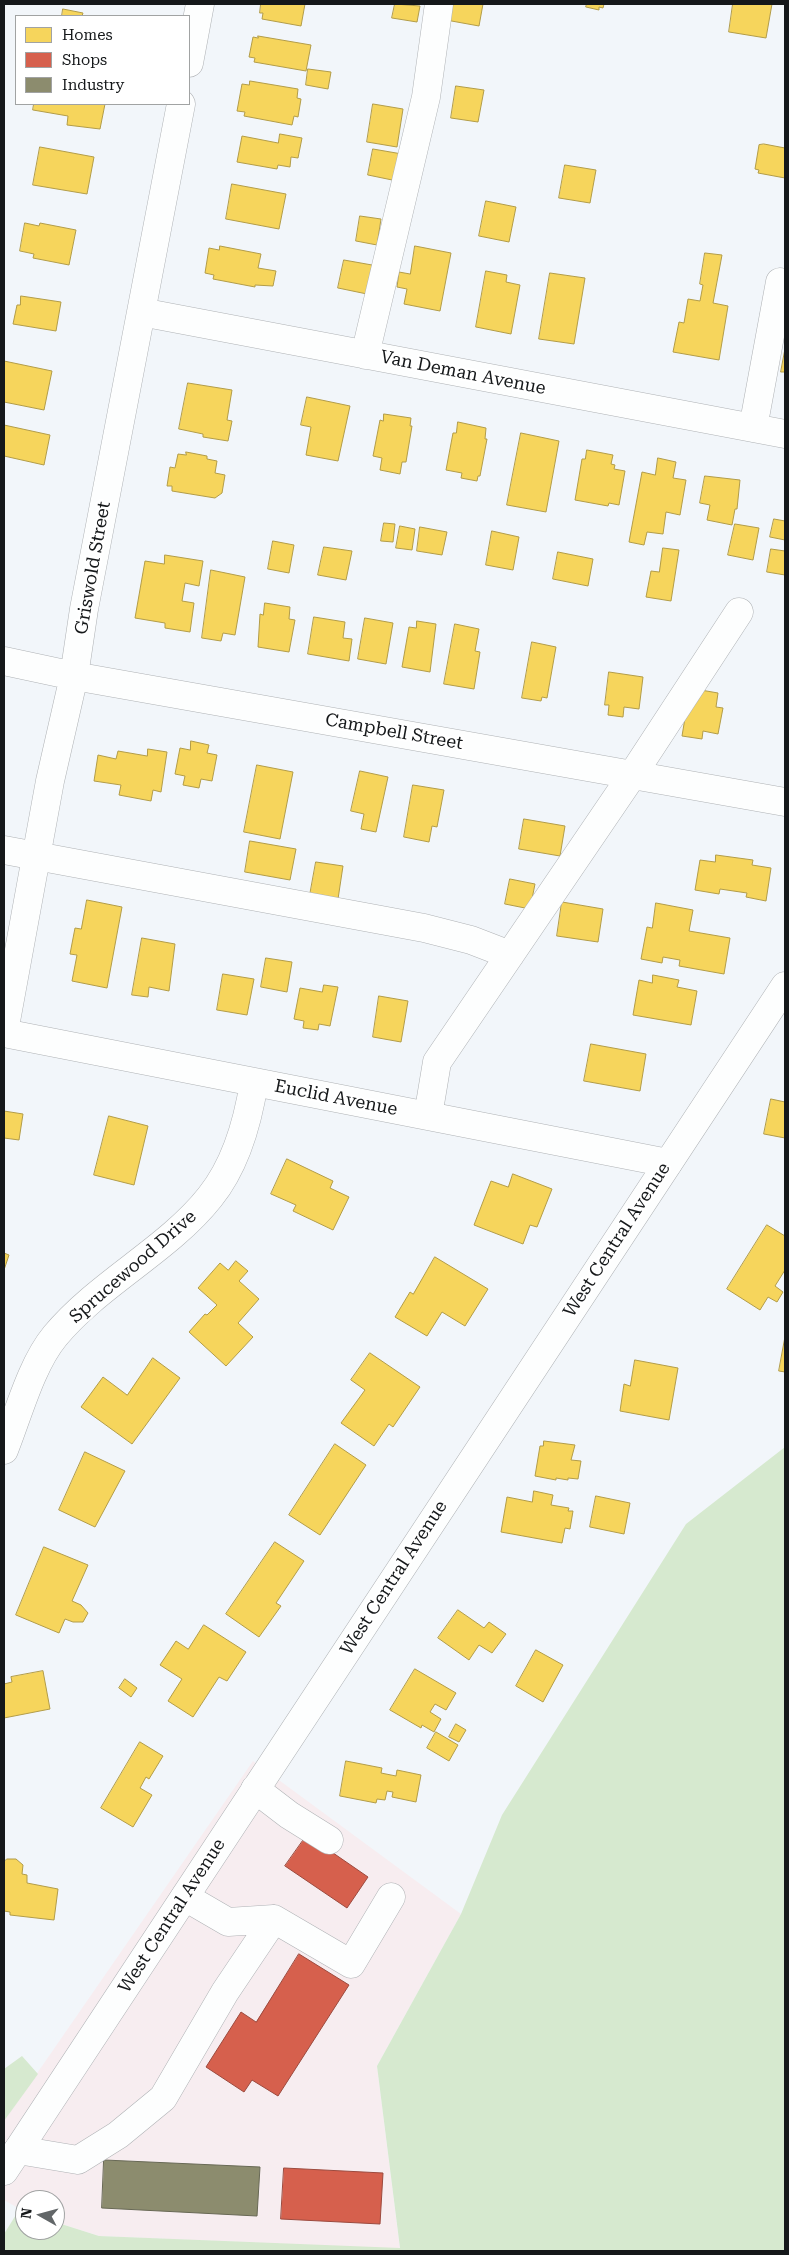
<!DOCTYPE html>
<style>
body{margin:0}
#map{position:relative;width:789px;height:2255px;overflow:hidden;background:#f2f6fa;font-family:"Roboto Serif",serif}
canvas{display:block}
.frame{position:absolute;inset:0;border:5px solid #15181a;pointer-events:none}
.legend{position:absolute;left:15px;top:15px;width:175px;height:90px;box-sizing:border-box;background:#fff;border:1px solid #a1a3a3;margin:0;padding:6px 9px;list-style:none;font-size:15px;color:#15181a}
.legend li{display:flex;align-items:center;gap:10px;height:25px}
.legend b{width:25px;border:1px solid #a1a3a3}
.north{position:absolute;left:15px;top:2190px;width:50px;height:50px;box-sizing:border-box;background:#fff;border:1px solid #a1a3a3;border-radius:50%;rotate:277deg;font-size:14px;font-weight:700;line-height:20px;text-align:center;color:#15181a}
.north::after{content:'';display:block;margin:auto;width:18px;height:22px;background:#626668;clip-path:polygon(50% 0,100% 100%,50% 72%,0 100%)}
</style>
<div id="map">
<canvas width="789" height="2255"></canvas>
<div class="frame"></div>
<ul class="legend">
<li><b style="height:14px;background:#f6d55c"></b>Homes</li>
<li><b style="height:14px;background:#d6604d"></b>Shops</li>
<li><b style="height:14px;background:#8c8c6e"></b>Industry</li>
</ul>
<div class="north">N</div>
</div>
<script>
const ctx = document.querySelector('canvas').getContext('2d');
ctx.lineJoin = 'round';
function fillPath(path, color) { ctx.fillStyle = color; ctx.fill(path, 'evenodd'); }
function stroke(path, color, width, dash) { ctx.strokeStyle = color; ctx.lineWidth = width; ctx.lineCap = dash ? 'butt' : 'round'; ctx.setLineDash(dash || []); ctx.stroke(path); }
function label(font, color, halo, rows, align = 'center') {
  ctx.font = font + ' "Roboto Serif",serif'; ctx.lineWidth = 5; ctx.setLineDash([]); ctx.textBaseline = 'middle'; ctx.strokeStyle = halo; ctx.fillStyle = color; for (const [text, x, y, turn = 0] of rows) {
    ctx.save(); ctx.translate(x, y); ctx.rotate((+turn || 0) * Math.PI / 180); ctx.textAlign = isNaN(turn) ? turn : align; if (halo) ctx.strokeText(text, 0, 0); ctx.fillText(text, 0, 0); ctx.restore();
  }
}
const commercial = new Path2D(`
 M253,1761L461,1914L377,2066L400,2249L99,2236L55,2222V2200H25V2212L4,2200V2121Z`);
const green = new Path2D(`
 M785,1447V2251H4V2234L19,2210L25,2212V2230H55V2222L99,2236L400,2248L377,2066L461,1914L502,1815L686,1524Z
 M22,2056L38,2074L4,2121V2069Z`);
const homes = new Path2D(`
 M261,4H305L301,26L262,19L263,13H260Z
 M395,4L420,6L417,22L392,18Z
 M448,4H483L479,26L446,20Z
 M587,4H604L603,8L599,7V10L586,7Z
 M733,4H772L766,38L729,32Z
 M63,9L83,13L82,16H62Z
 M258,36L311,45L306,71L254,62L255,58L249,57L253,37L258,38Z
 M308,69L331,72L328,89L306,85Z
 M250,81L298,89L297,98L301,99L298,117L294,116L292,125L244,116L245,112L237,111L242,84L249,85Z
 M456,86L484,90L478,122L451,118Z
 M34,104H105L100,129L67,125L68,116L33,110Z
 M373,104L403,109L397,147L367,142Z
 M280,134L302,138L298,158L291,157L290,167L278,165L277,169L237,162L242,136L278,143Z
 M764,144L785,148V178L758,173L759,170L755,169L759,145Z
 M40,147L94,157L87,194L33,185Z
 M373,149L402,154L397,181L368,175Z
 M565,165L596,170L590,203L559,198Z
 M232,184L286,194L279,229L226,219Z
 M486,201L516,207L509,242L479,236Z
 M360,216L381,219L377,245L356,241Z
 M25,223L39,226L40,223L76,230L69,265L33,258L34,254L20,251Z
 M220,246L261,254L258,268L276,271L273,286L255,285V287L213,279L214,275L205,273L209,248L219,250Z
 M415,246L451,253L440,311L404,304L407,289L397,287L399,272L410,274Z
 M705,253L722,255L713,303L728,306L719,360L673,352L679,322L684,323L688,299L700,301L703,285L700,284Z
 M344,260L372,265L367,294L338,288Z
 M486,271L507,275L506,282L520,285L511,334L476,327Z
 M550,273L585,278L574,344L539,339Z
 M21,296L61,302L56,331L13,324L17,305H20Z
 M785,349V372H781Z
 M4,361L52,371L44,410L4,402Z
 M188,383L232,390L227,420L232,421L228,441L203,437V434L179,429Z
 M307,397L350,406L338,461L306,455L311,427L301,425Z
 M384,414L411,418L410,426H412L406,462H402L400,474L380,470L382,458L373,456L380,420L383,421Z
 M458,422L486,428L485,439H487L480,476H478L477,481L461,478L462,473L446,470L453,433H456Z
 M4,425L50,435L44,465L4,456Z
 M521,433L559,441L546,512L507,505Z
 M587,450L613,455L611,464L615,465L614,469L625,471L619,505L609,503L608,506L575,500L582,459H585Z
 M186,452L207,456V459L217,461L215,473L225,475L222,493L215,498L172,491V486H167L170,467L175,468L178,454L186,455Z
 M658,458L676,462L673,478L686,480L680,515L666,512L663,534L647,532L644,545L629,542L642,472L655,475Z
 M705,476L740,480L737,509H735L732,525L707,520L710,505L700,503Z
 M774,519L785,521V540L770,537Z
 M384,523L395,524L393,542L381,541Z
 M735,524L759,528L753,560L728,555Z
 M400,526L415,529L412,550L396,548Z
 M420,527L447,532L442,555L417,551Z
 M492,531L519,537L513,570L486,565Z
 M273,541L294,545L289,573L268,569Z
 M324,547L352,551L346,580L318,575Z
 M663,548L679,550L671,601L646,597L651,571L659,572Z
 M771,549L785,551V575L767,572Z
 M558,552L593,559L588,586L553,579Z
 M165,555L203,561L199,586L185,583L182,601L194,603L190,632L165,628V623L135,618L145,561L164,564Z
 M211,570L245,577L235,635L223,633L221,641L202,638Z
 M265,603L290,607L289,619L295,620L289,652L258,647L260,614L263,615Z
 M314,617L345,622L343,638L352,639L349,661L308,654Z
 M365,618L393,623L386,664L358,659Z
 M417,621L436,624L430,672L402,667L409,627L416,628Z
 M455,624L479,629L475,651L480,652L474,689L444,684Z
 M532,642L556,647L547,698L542,697L541,701L522,698Z
 M609,672L643,677L639,709L624,707L623,717L608,715L609,705H605Z
 M695,689L718,693L716,707L723,708L718,734L703,731L702,739L682,736L685,718Z
 M191,741L209,745L207,753L217,755L212,781L201,779L199,788L183,785L185,776L175,774L180,748L190,750Z
 M148,749L167,752L161,792L153,790L151,801L119,795L121,785L94,781L98,755L116,759L118,751L147,756Z
 M257,765L293,772L280,839L244,832Z
 M360,771L388,777L376,832L361,829L364,814L351,811Z
 M413,785L444,790L437,827L432,826L429,842L404,837Z
 M524,819L565,826L560,856L519,849Z
 M250,841L296,849L290,880L245,872Z
 M716,855L753,860L752,865L771,868L766,901L746,897L747,893L720,889L719,894L695,890L700,860L715,862Z
 M316,862L343,866L338,899L310,895Z
 M510,879L535,884L530,909L505,904Z
 M87,900L122,907L107,988L72,981L77,955L70,954L75,928L81,929Z
 M562,902L603,909L598,942L557,936Z
 M656,903L693,910L689,931L730,938L724,974L679,966L680,960L663,957L662,963L641,959L647,927L652,928Z
 M142,938L175,944L169,991L149,987L148,997L132,995Z
 M266,958L292,962L287,992L261,987Z
 M223,974L254,979L247,1015L217,1010Z
 M653,975L679,980L677,987L697,991L691,1025L633,1015L639,980L652,983Z
 M324,985L338,987L330,1026L319,1024L318,1030L303,1028L304,1021L294,1019L300,988L322,992Z
 M379,996L408,1001L401,1042L373,1037Z
 M591,1044L646,1054L640,1091L584,1081Z
 M771,1099L785,1102V1138L764,1134Z
 M4,1111L23,1114L19,1140L4,1138Z
 M109,1116L148,1126L134,1185L94,1175Z
 M287,1159L333,1181L330,1188L349,1197L333,1230L293,1211L296,1205L271,1194Z
 M513,1174L552,1189L537,1227L530,1225L523,1244L474,1225L491,1181L508,1187Z
 M767,1225L785,1236V1270L775,1286L783,1292L777,1302L768,1297L760,1310L727,1289Z
 M4,1253L9,1255L4,1270Z
 M435,1257L488,1289L465,1326L442,1312L427,1336L395,1317L410,1292L413,1294Z
 M236,1261L248,1271L239,1281L259,1299L238,1323L253,1337L226,1366L189,1332L205,1314L207,1315L217,1305L198,1288L220,1263L228,1270Z
 M785,1337V1372L779,1371Z
 M370,1353L420,1387L393,1427L389,1424L374,1446L341,1423L365,1390L351,1380Z
 M153,1358L180,1378L132,1444L81,1407L103,1377L127,1395Z
 M635,1360L678,1368L669,1420L620,1411L624,1384L630,1386Z
 M544,1441L575,1445L571,1460L581,1461L578,1479L568,1478V1480L556,1478V1480L535,1476L540,1446H543Z
 M335,1444L366,1465L320,1535L289,1515Z
 M85,1452L125,1471L95,1527L59,1510Z
 M534,1491L553,1495L551,1505L569,1508L568,1511H573L570,1529L565,1528L562,1543L501,1532L507,1497L532,1502Z
 M596,1496L630,1503L624,1534L590,1527Z
 M275,1542L304,1561L276,1603L281,1606L259,1637L226,1614Z
 M44,1547L88,1565L72,1601L81,1605L88,1613L83,1622H73L65,1619L59,1633L16,1615Z
 M458,1610L484,1628L489,1622L506,1634L492,1653L479,1645L469,1660L438,1638Z
 M204,1625L246,1652L227,1681L219,1677L193,1717L168,1701L182,1679L160,1665L176,1641L188,1649Z
 M536,1650L563,1665L543,1702L516,1686Z
 M415,1669L456,1693L446,1710L435,1704L430,1712L441,1719L434,1732L422,1725L421,1728L390,1710Z
 M43,1671L50,1709L4,1718V1684L12,1682L11,1677Z
 M125,1679L137,1688L131,1697L119,1688Z
 M456,1724L466,1730L459,1742L449,1737Z
 M436,1732L458,1745L449,1761L427,1748Z
 M140,1742L163,1756L149,1779L146,1777L140,1788L152,1795L133,1827L101,1808Z
 M346,1761L382,1768L381,1773L396,1776L397,1770L421,1775L416,1802L392,1797L393,1792L387,1791L385,1800L377,1799L376,1803L340,1796Z
 M7,1859H16L23,1865L22,1874L27,1875V1883L58,1889L54,1920L10,1915V1912L4,1911V1862Z`);
const shops = new Path2D(`
 M307,1835L368,1877L347,1908L285,1866Z
 M299,1954L349,1985L278,2096L252,2080L244,2092L206,2067L241,2012L256,2022Z
 M284,2168L383,2173L380,2224L281,2219Z`);
const industry = new Path2D(`
 M104,2160L260,2167L257,2216L102,2208Z`);
const minor = new Path2D(`
 M189,63L200,4
 M141,312L785,434
 M365,355L426,97L439,4
 M753,428L780,282
 M4,661L74,676L785,802
 M4,850L424,928L471,940L510,955
 M4,1032L50,781L74,676L84,609L181,104
 M4,1033L668,1163
 M428,1116L437,1062L633,774L739,612
 M4,1450C18,1415 31,1365 55,1336C99,1283 168,1250 210,1197C235,1166 248,1121 254,1082
 M255,1789L289,1815L329,1840
 M185,1897L228,1922L274,1919L351,1964L391,1897
 M18,2150L78,2160L118,2135L163,2098L225,1992L274,1919`);
const major = new Path2D(`
 M4,2171L785,986`);
const streetNames = [
 ["Van Deman Avenue",463,373,11],
 ["Griswold Street",93,568,-80],
 ["Campbell Street",394,732,10],
 ["Euclid Avenue",336,1098,11],
 ["West Central Avenue",617,1240,-57],
 ["Sprucewood Drive",133,1267,-41],
 ["West Central Avenue",394,1578,-57],
 ["West Central Avenue",172,1916,-57]
];
fillPath(commercial, '#f7edf0');
fillPath(green, '#d6e9cf');
fillPath(homes, '#f6d55c');
stroke(homes, '#b29c48', 1);
fillPath(shops, '#d6604d');
stroke(shops, '#9c4a3e', 1);
fillPath(industry, '#8c8c6e');
stroke(industry, '#686955', 1);
stroke(minor, '#afb2b5', 29);
stroke(major, '#afb2b5', 29);
stroke(minor, '#fdfefe', 28);
stroke(major, '#fdfefe', 28);
label('18px', '#15181a', '#fff', streetNames);
</script>
